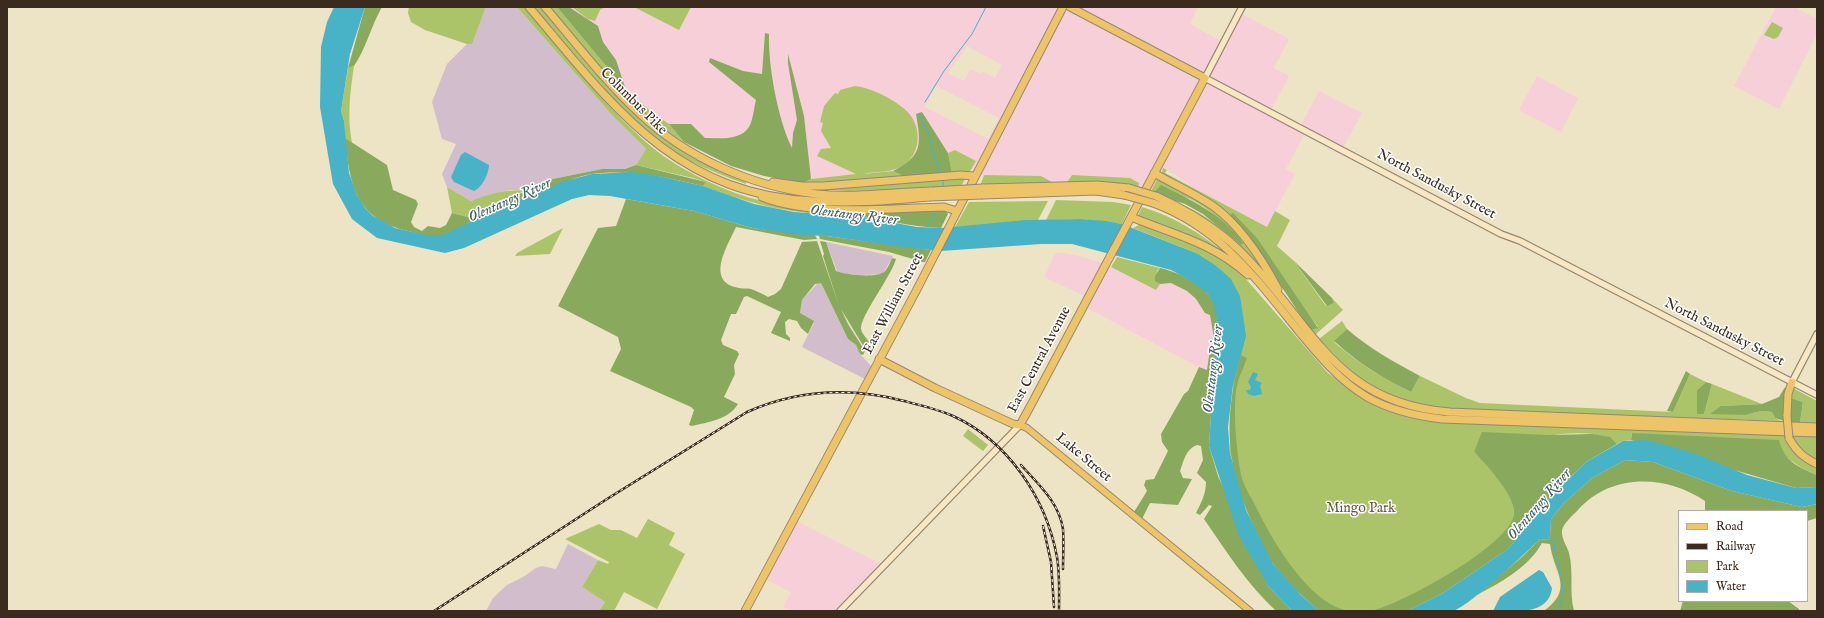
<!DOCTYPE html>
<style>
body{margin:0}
#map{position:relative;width:1824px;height:618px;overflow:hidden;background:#ece4c5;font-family:"IM FELL English",serif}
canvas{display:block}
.frame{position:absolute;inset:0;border:8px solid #3b2a1e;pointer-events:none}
.legend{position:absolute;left:1678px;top:510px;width:130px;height:92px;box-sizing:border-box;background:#fff;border:1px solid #b1aaa5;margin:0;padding:5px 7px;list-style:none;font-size:12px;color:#3b2a1e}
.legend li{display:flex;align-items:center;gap:8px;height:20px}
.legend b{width:20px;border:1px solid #b1aaa5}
</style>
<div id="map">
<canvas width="1824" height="618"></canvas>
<div class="frame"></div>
<ul class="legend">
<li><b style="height:5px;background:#eec469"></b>Road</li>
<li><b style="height:5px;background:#3b2a1e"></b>Railway</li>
<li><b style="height:11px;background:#acc469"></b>Park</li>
<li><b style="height:11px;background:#48b2c6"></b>Water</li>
</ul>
</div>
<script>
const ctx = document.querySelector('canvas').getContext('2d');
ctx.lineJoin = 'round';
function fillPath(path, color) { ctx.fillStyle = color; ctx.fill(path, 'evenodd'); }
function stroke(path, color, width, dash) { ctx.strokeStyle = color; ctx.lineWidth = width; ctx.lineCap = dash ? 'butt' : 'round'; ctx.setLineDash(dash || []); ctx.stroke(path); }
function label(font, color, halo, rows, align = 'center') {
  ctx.font = font + ' "IM FELL English",serif'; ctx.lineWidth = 3; ctx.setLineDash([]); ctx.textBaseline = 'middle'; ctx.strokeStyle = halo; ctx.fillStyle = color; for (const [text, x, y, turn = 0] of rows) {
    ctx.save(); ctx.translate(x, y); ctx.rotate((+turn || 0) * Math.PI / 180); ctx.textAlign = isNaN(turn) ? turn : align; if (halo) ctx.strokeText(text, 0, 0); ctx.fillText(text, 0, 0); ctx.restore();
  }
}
const built = new Path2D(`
 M559,7H1198L1190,24L1224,43L1240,13L1289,39L1274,68L1289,76L1271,110L1301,125L1319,91L1362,113L1341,152L1305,133L1286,169L1295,174L1267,227L1195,189L1176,175L1163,168L1150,193L1055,183L1041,176L984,175L970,171L976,161L955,150L948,153L922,112L916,115L920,139L915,156L905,165L893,171L811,179L703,146L653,113L626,90ZM967,46L1002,65L995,78L982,71L981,74L971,69L964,81L948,73ZM936,86L999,118L988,139L925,107Z
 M1776,7H1794L1817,19V34L1779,109L1734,86Z
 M1537,76L1578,98L1561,132L1519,110Z
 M1058,252L1080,256L1108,265L1156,290L1160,284L1171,283L1187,291L1210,315L1214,338L1207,370L1199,367L1087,308L1091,299L1044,277L1055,254Z
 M795,520L881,564L837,611H792L783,607L791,592L765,579Z`);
const industrial = new Path2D(`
 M486,7H517L612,115L646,149L636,165L625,169H602L553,179L524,191L510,190L491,194L471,201L447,187L442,174L456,144L442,139L432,102L447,64L467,44H472Z
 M826,242L893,256L884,272L881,274L862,275L843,274L837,271Z
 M819,282L821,283L848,339L856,345L860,354L872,367L865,379L802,347L814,323L800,313L802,300Z
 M568,544L598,560L582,587L605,602L599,611H486L493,598L507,585L523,577L536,568L542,566L556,569Z`);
const green = new Path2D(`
 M409,7H486L472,44H467L425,30L411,22L408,13Z
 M517,7H525C567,56 607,111 658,152C686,173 728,193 762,201C790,209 820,209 849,211L848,215C793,215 754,205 703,186L706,182L693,178L636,165L646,149L612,115Z
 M533,7H542C577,48 618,105 661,136C687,155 717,169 746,182V184C708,171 673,155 642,129C601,94 568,48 533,7Z
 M550,7H557L626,90L653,113L669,124L684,142C629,108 591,56 550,7Z
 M572,7H605L600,10L595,21L588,19Z
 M634,7H691L679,30Z
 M1772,22L1783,28L1778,37L1774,39L1764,35Z
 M354,66C350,93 347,116 352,143L345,138L344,121L341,111L348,68Z
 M855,86C871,88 889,97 902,107C921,120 924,151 904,165C893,173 876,171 863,174L893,171L905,177L803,183L811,179L856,174L817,156L821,149L831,148L821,131L823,123L820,122L824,106L835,93L838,94L840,90Z
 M955,150L976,161L970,171L952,173L948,153Z
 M1163,168L1167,170L1165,173L1267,227L1275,211L1290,220L1277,246L1294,261L1326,306L1334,303L1332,298L1343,310L1315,335L1311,330L1318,327L1231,214V216L1220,208L1164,176L1162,171Z
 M984,175L1041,176L1054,183L980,186Z
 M1072,175L1130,178L1139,183L1138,188L1066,184Z
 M960,177L965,179L961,187L850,191L798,188Z
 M1157,179H1159L1204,203L1236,229L1272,282L1245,253L1164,198C1197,208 1215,222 1240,244C1237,231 1199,200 1184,197C1173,195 1161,196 1150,193Z
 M447,187L471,201C489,194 505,189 524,191L468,217L452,213Z
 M1056,200L1113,202L1131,205L1122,224L1081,219L1046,220Z
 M1048,201L1038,220L955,227L969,202Z
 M1142,207C1175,217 1200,233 1226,254L1189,235L1144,219L1138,215Z
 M1141,224L1205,248L1239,271L1328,373L1359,396L1379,407L1435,421L1817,437V461L1794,451L1804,461L1817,467V475C1803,469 1792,463 1782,452L1632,433L1631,440L1623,441L1617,444C1590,419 1508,444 1474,452C1488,466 1516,494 1514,516C1513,527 1510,538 1508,549L1407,611H1319L1273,564L1230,453L1233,385L1196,253L1133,228Z
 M563,228L550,254L515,256L517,253Z
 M1117,257L1160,268L1157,271L1156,281L1160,284L1156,290L1111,267Z
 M1342,321L1347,329L1334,342C1361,365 1379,376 1411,392L1420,376L1466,398L1480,403L1673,412L1690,374L1706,382L1697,390V413L1704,414L1712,384L1762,404L1721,406L1746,415L1761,411L1772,412L1775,418L1781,421L1518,412L1441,409L1420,405L1378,391L1357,378L1319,339Z
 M1793,388L1817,401V423L1800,422L1803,402L1791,398Z
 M968,429L988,445L983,451L963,436Z
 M648,519L675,533L669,545L685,554L657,609L624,592L614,611H599L605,602L582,587L598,560L608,564L609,562L565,539L599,524L611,530H621L637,538Z`);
const forest = new Path2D(`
 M365,7H382C371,26 366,49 354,66L348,68Z
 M557,7H569L598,26L603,42L616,60L626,90Z
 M765,33L769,34C768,66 778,120 792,148L793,133L797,120L788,63V54L804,116L811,179L803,183L764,176L731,166L684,142L669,124H691L705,138C719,138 740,141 749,127C753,120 754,108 756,100L709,62L710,58L743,71L762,74Z
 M922,112L948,153L952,173L905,177L893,171C923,156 921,144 916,114Z
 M345,138L387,165L393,190L416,200L418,204L411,222L414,227L422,231L428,226L440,228L446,225L452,213L468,217L553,179L602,169H625L636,165L706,182L703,186C667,177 630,169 592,174C574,177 563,183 547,190C524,200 500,209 477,219C466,224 455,231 444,235C433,238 419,234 408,231C355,219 350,185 345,138Z
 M1161,185C1191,200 1224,215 1243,243L1241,245L1203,214L1185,204L1153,194Z
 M626,199L694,211L752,228L815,235L817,239L804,240L736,227C728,245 704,282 739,288C743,289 747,288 751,289C757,291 763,294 768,297L775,294L781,289L802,242L817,241L839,306L823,256L824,254L820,241L826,242L836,271C845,275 877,278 884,272C888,269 890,262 892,258L896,259C891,277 860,316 861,329C862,335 870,341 872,347L865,349L841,309L848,324L865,351L863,355L860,354L856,345L848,339L821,283L815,284L802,300L800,313L814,321L808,334L801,328L797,321L789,319L785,322L786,334L790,338V341L771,333L781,312L747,296L744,297L736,314H731L721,340L723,345L737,351L739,354L734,365L735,374L724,397L738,404C728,420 708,422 692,426L689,425L694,410L691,407L610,371L621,349L618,337L558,306L598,228L616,226Z
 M945,210L948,214L941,228C909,227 880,218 848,215L849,211Z
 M1233,213L1257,238L1318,328L1311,330C1284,293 1261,251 1231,216V214Z
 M819,235L931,250L925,262H923L889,252L820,239Z
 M1294,261L1332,298L1334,303L1327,306Z
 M1160,268C1179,272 1205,285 1214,303C1216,309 1216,316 1217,322L1209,446L1218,476L1269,587L1292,611H1276C1247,584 1226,551 1204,519L1212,506L1209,505L1200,515L1196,513C1201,503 1206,494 1206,482L1197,473L1203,460L1201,446L1197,445C1186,449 1184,460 1180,471L1183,478L1192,479L1178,505L1150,503L1142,519L1134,512L1147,491L1144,485L1146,480L1154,479L1168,451L1162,442L1161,434L1184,394L1188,391L1199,367L1207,370L1210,349L1214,338L1210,315L1205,313L1196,299L1187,291L1171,283L1160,284L1155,281V276Z
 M1347,329C1370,349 1394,362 1420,376L1411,392C1379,376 1361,365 1334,341Z
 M1241,355L1247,358C1244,367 1239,376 1237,386C1232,408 1237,457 1242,479C1245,487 1250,496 1254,503C1271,538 1308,604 1349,611C1355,612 1365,612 1371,611C1400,605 1512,544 1514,514C1515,494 1486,465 1474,452L1482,432L1549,435L1593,434L1610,437L1617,444L1586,462L1549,499L1508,549L1443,593L1407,611H1319C1303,597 1287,582 1274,565C1267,556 1262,543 1257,533C1226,470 1222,422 1241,355Z
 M1686,371L1690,374L1673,412L1667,411Z
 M1706,382L1712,384L1704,414H1697V390Z
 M1785,387L1784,421L1775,418L1772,412L1761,411L1746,415L1710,414L1721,406L1762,404L1779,397Z
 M1791,398L1803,402L1800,422H1790Z
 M1632,433L1779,440C1784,461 1798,467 1817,475V487L1796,488L1631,440Z
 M1625,460L1653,462L1732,491L1802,507L1817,504V518L1807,521V511H1705V501C1665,474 1610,473 1577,511C1572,516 1564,523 1562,530C1561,538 1567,546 1569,553C1574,572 1569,592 1574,611H1544C1575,588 1554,574 1550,544L1542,543C1528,568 1501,582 1477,595L1523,556L1540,539L1548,540L1550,536L1551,519L1564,503L1592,478Z
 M1683,601H1788L1799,609V611H1680Z`);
const water = new Path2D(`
 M334,7H365L350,54L341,111L344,121L349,173L357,195L365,208L373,216L395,228L426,235H443L507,205L548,189L561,182L592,174L632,172L659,176L703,186L754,204L794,212L863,217L917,227L941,228L1026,220L1081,219L1105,221L1122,224L1196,253L1215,265L1231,279L1240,296L1246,336L1233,385L1228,427L1230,453L1246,510L1273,564L1301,595L1319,611H1292L1269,587L1239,536L1209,446L1217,322L1214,304L1208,294L1188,279L1171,270L1072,244H1041L941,251L910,248L827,236L802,235L752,228L694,211L610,196L589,195L572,199L464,248L445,253L377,238L352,219L333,184L320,107L321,47L327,22Z
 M465,152L489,165C489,173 482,188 474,191L454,182L451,177L461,155Z
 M1253,372L1258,374L1255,380L1262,383L1260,386L1262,394L1254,396L1248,394L1246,390H1250L1251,387L1248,382Z
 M1647,440L1694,453L1747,475L1796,488L1817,487V504L1802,507L1732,491L1653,462L1625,460L1592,478L1564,503L1551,519L1550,536L1548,540L1540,539C1527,552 1467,608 1453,611C1439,614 1421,611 1407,611L1443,593L1508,549L1549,499L1586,462L1623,441Z
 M1539,570L1543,572L1552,588C1549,616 1513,611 1493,611L1500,597Z`);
const stream = new Path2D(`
 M925,102L944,71L972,34L986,7
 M919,114L928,132L935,158L941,173
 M943,186V180
 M927,227L936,211
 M1549,538L1554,542C1556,571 1569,579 1558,611`);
const secondary = new Path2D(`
 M1242,7L1205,78L1501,234L1520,241L1817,395
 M1792,382L1817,334
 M840,611L1020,425`);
const primary = new Path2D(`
 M1020,425L1027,428L1250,611`);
const highway = new Path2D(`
 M529,7C612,105 674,194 814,201C853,204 891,200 929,197
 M545,7C575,42 604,80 638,112C685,157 752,187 817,194C854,198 894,192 932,191
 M1154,173C1173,184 1194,193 1213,206C1241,226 1262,259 1278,289
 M773,182L802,186H823L961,175L974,176
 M983,188L1097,185L1129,188
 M983,195L1096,191L1124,195
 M1156,196C1186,210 1214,226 1238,249C1313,321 1331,403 1450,412L1817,427
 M762,197C812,217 890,208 944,207L957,211
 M1153,203C1221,228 1257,280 1301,334C1321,358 1340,381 1367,397C1390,410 1415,416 1442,419L1817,433
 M1131,217C1173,234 1213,243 1248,275
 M879,359L935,388L1013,424L1020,425L1031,405L1205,78L1070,7
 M1787,416L1788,394L1792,382
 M1789,438C1796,451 1804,458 1817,464
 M745,611L914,295L1063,7`);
const rail = new Path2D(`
 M1021,465C1038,484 1059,502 1063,529C1064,542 1063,556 1063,569
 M1043,526L1051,562L1054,607
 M434,611L607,499L747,412C797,390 851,387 904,401C920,405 937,409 953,416C1008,441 1046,498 1057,557C1060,575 1059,593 1059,611`);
const highwayBridge = new Path2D(`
 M1129,188L1156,196
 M932,191L983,188
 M1124,195L1153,203
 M929,197L983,195
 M1787,416L1789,438`);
const streetNames = [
 ["Columbus Pike",633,102,45],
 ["North Sandusky Street",1436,185,28],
 ["East William Street",894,304,-62],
 ["North Sandusky Street",1724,333,27],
 ["East Central Avenue",1040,360,-62],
 ["Lake Street",1083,458,40]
];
const parkNames = [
 ["Mingo Park",1361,509]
];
const waterNames = [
 ["Olentangy River",510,201,-24],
 ["Olentangy River",854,216,7],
 ["Olentangy River",1214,369,-83],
 ["Olentangy River",1540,505,-49]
];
fillPath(built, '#f6cfd9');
fillPath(industrial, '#d1bdcb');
fillPath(green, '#acc469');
fillPath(forest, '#89aa5d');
fillPath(water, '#48b2c6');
stroke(stream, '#48b2c6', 1);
stroke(secondary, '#948772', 8);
stroke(primary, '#948772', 8);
stroke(highway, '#948772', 9);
stroke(secondary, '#f8e7c3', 5.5);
stroke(primary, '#eec469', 6);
stroke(highway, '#eec469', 7);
stroke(rail, '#3b2a1e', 2.5);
stroke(rail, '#fff', 1, [3]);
stroke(highwayBridge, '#948772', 9, []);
stroke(highwayBridge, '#eec469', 7);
label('14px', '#3b2a1e', '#fff', streetNames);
label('14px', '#5d5834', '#fff', parkNames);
label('italic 15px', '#406061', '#fff', waterNames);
</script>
